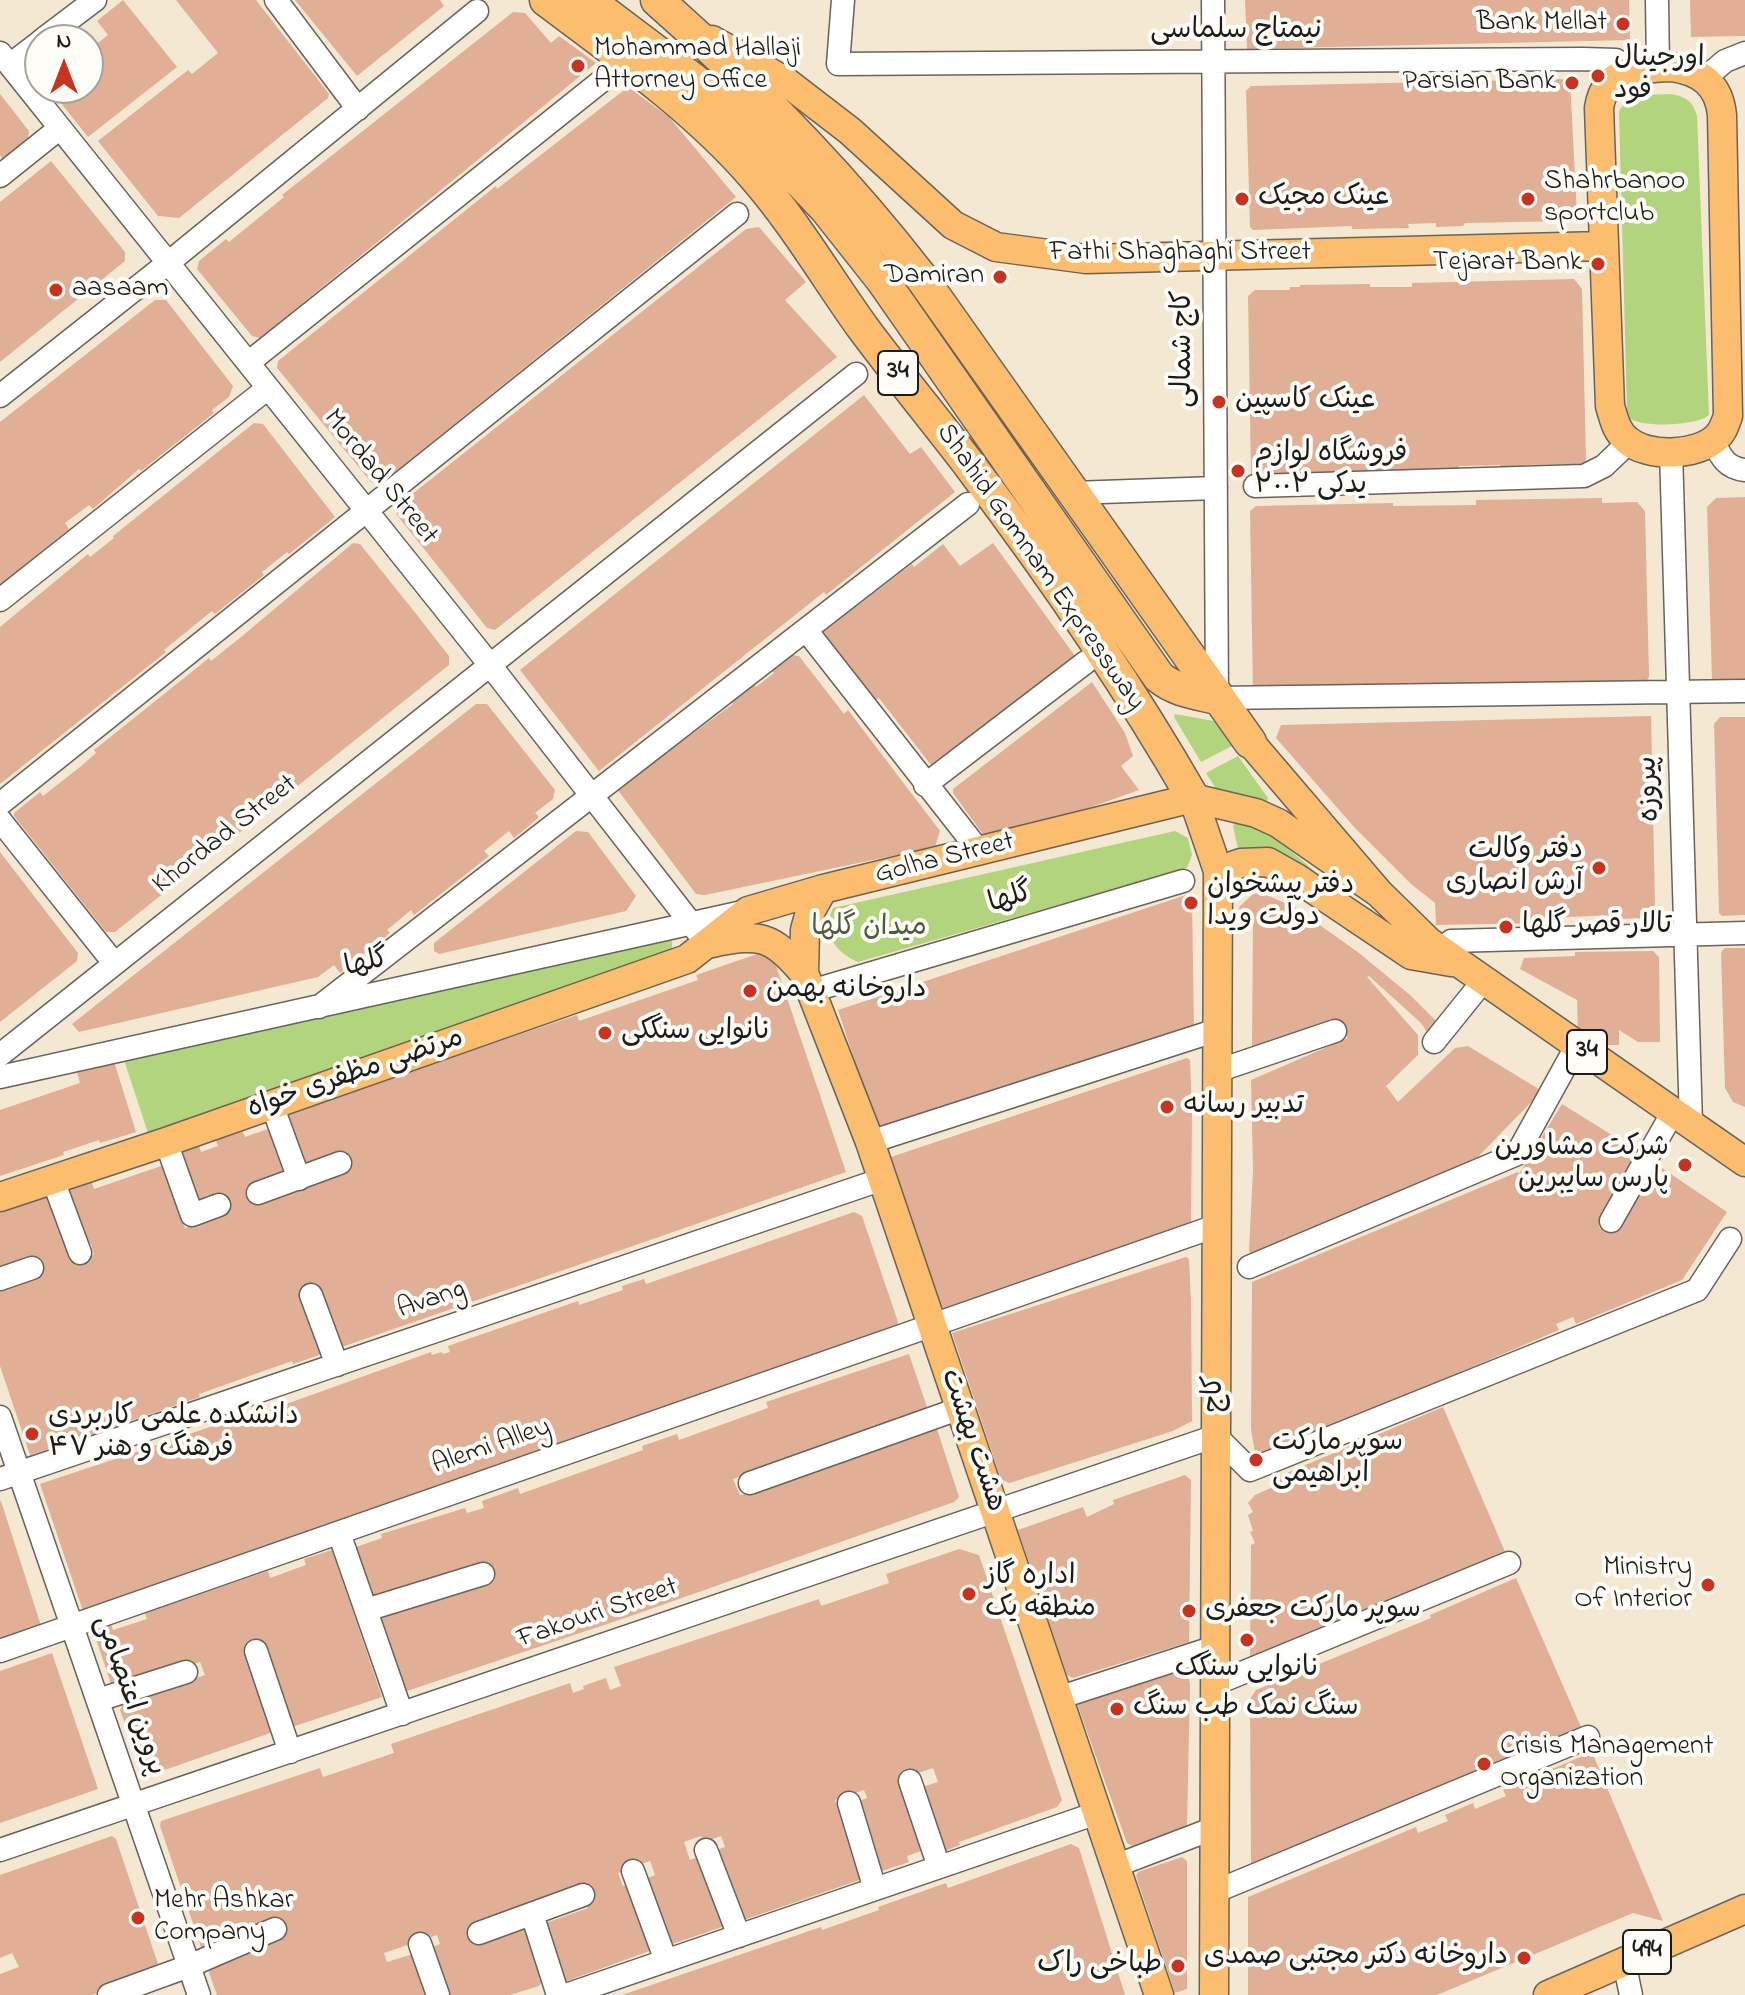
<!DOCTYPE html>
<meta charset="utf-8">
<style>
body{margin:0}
#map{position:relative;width:1745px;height:1995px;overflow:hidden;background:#f5e8d2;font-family:"Indie Flower",sans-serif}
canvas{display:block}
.north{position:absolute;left:24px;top:24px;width:80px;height:80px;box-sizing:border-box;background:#fdfcf7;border:2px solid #a3a29f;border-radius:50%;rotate:0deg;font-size:22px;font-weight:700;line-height:32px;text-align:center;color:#1c1c1c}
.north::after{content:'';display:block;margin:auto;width:28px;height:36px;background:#c8321e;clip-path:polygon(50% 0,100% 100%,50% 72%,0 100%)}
</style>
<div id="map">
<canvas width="1745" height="1995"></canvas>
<div class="north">N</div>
</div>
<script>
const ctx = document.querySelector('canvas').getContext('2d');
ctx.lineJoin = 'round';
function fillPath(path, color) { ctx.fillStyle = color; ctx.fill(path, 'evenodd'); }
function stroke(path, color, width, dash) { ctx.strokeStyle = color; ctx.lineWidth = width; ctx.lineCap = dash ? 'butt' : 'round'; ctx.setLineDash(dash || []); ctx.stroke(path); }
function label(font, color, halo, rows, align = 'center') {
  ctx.font = font + ' "Indie Flower","Playpen Sans Arabic",sans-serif'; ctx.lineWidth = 8; ctx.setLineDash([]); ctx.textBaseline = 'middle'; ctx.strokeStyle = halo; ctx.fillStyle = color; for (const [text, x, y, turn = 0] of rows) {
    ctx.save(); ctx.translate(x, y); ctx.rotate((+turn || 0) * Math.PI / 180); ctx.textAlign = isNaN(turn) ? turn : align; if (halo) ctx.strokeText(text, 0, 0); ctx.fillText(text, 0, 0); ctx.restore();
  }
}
const green = new Path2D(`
 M1671,94C1686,97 1693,101 1697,116L1709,415C1697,426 1641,428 1629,418L1627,411L1619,111C1630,93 1652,95 1671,94Z
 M1175,714L1214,721L1232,746L1201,762L1174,717Z
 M1238,756L1268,798L1267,802L1244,794L1218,792L1206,773Z
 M1235,823C1274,826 1324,881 1352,907L1240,858L1233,826Z
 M1175,831L1188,838L1192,855L1187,868L858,962C834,952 822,932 833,908Z
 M672,939V951L150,1139L124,1060Z`);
const building = new Path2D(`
 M123,0L177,67L88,137L49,88H88V51L108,35L97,21Z
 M176,0H256L329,94L328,98L179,218L158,216L98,141L188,70L192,74L218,53Z
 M295,0H440L444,6L357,76Z
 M1245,0H1629L1630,40L1247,49Z
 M1690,0H1745V36L1691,37Z
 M513,12L525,13L551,43L559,36L596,63L260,338L252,336L197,269L199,261L226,239L229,242L284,197L282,195Z
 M1570,79L1577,215L1571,221L1465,223L1463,226L1436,227V223L1408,224L1409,228L1352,229V226L1253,230L1250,227L1246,91L1251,86Z
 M628,87L669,117L736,197L381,483L371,482L277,368L278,361L496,186L497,189Z
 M0,94L29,131L28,139L2,159L0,155Z
 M51,161L125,252V261L0,362V202Z
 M759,227L806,282L785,300L837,357L495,630L487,628L397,515L396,507L746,229Z
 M1574,279L1582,289L1586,460L1583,464L1523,465V469H1500V465L1459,466V470L1251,475L1248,296L1255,290H1290V287H1300V285L1370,284V287H1412V283Z
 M155,300H166L233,386L229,397L212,410L214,413L141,471L139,469L93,509L89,505L65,523L69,529L0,584V422Z
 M864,395L910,454L921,447L955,492L826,595L824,592L599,771L520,670Z
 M254,423L263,424L335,517L289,554L287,552L262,572L264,575L215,614L212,611L164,650L166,652L0,784V627L88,554L90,557L114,538L113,536Z
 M1745,497V680L1712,681L1707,507L1716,498Z
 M1602,498V503L1637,502L1645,511L1649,677L1644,685L1253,693L1250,511L1256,506L1393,503V506L1476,505V500Z
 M353,543L360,544L413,610L449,656V665L115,932H106L14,816V813L40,792L43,796L80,767L96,753L94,750L209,658L211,661L241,637Z
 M993,543L1075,656L931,765L879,698L875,701L823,635V632L912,564L914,567L943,544L960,566Z
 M793,655L799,656L844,714L848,710L940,831L935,847L705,895L696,894L617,789L733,704L731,701L754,684L756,687L774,673L772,671Z
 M1092,682L1125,733L1133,756L1121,766L1139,790L1027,830L985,837L953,793V789Z
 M476,704H487L555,790L553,799L535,813L539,817L531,824L514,838L509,831L484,851L489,856L414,915L411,910L387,930L390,933L340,973L334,965L318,977L79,1032L72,1024Z
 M1651,716L1655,905L1650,918L1615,919V915L1545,918L1546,923L1436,925L1435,903L1411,884L1355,828L1276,738L1281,725Z
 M1720,717H1745V915L1722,916L1719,913L1714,724Z
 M576,831L588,832L636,896L626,911L439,954L434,951V943Z
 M0,852L78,953L77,961L0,1022Z
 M1262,893L1296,908L1359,953L1410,995L1438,1023L1433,1041L1421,1023L1369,976L1367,977L1418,1035V1055L1386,1086L1398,1102L1455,1048L1468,1046L1542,1091L1469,1166L1253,1258L1249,1251L1253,1170L1251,1080L1348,1038L1331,1019L1252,1049L1253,917L1241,915L1239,907L1253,894Z
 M1186,895L1192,899L1194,1030L879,1135L838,1010Z
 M1725,948H1745V1107L1733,1102L1725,1088L1721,952Z
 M766,951L772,954L846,1172L336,1349L315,1288L299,1291L328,1352L293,1364L292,1361L199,1394L200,1397L30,1455L0,1366V1209L53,1192L69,1245L67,1253L70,1262L94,1255L91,1244L84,1242L65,1187L90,1178L94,1189L164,1165L185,1228L208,1220L199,1209L179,1149L198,1143L201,1152L218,1146L214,1136L241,1127L245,1137L268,1129L273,1131L306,1170L284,1114L577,1015L579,1021L698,980L696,975Z
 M1653,951L1659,957L1660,1042H1638L1619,1030V1045H1595L1578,1035L1577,1000L1520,969L1524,958L1575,956V952Z
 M112,1055L136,1132L100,1143L99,1140L63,1152L64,1155L0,1176V1110L80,1083L75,1065Z
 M1187,1058L1190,1060L1192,1112L1191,1229L945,1309L941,1307L888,1158Z
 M1562,1104L1636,1150L1635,1159L1602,1214L1599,1228L1619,1220L1656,1164L1727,1212L1682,1280L1576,1324L1573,1317L1556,1324L1559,1330L1256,1459L1251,1429L1252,1282L1518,1172L1519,1174Z
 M854,1212L862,1216L898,1322L895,1329L85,1617L40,1484L237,1418V1421L264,1412L431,1352L432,1355L442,1352L443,1354L450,1352L448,1346L578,1301L579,1305L623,1290L622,1286L644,1279L646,1284Z
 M1186,1257L1189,1259L1191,1301L1192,1421L1173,1431L1016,1481L1009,1483L1001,1479L952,1333Z
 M909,1354L928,1410L733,1479L740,1495L937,1429L959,1497L954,1502L625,1618L401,1693L377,1617L491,1583L489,1576L484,1563L368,1602L350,1549L382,1538L381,1534L465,1508L467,1513L484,1508L482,1501L518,1488L520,1494L643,1450L642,1446L677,1434L679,1440L768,1408L766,1402Z
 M1443,1407L1506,1554L1250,1658L1251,1545L1255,1543L1250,1532L1253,1531L1248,1515L1253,1512L1248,1503L1255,1495L1273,1487L1270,1480Z
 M1185,1475L1191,1480L1189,1642L1073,1678L1067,1675L1018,1530L1083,1507L1087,1517L1114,1504L1113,1500Z
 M1,1501L44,1635L0,1651V1501Z
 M959,1549L979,1555L1062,1800L1057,1807L959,1842L960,1845L942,1852L919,1788L938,1782L933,1768L899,1779L927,1849L907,1856L909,1862L879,1872L857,1802L867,1798L864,1790L835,1800L838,1808L843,1806L868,1877L738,1922L713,1851L725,1847L721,1836L704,1842L701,1836L684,1842L690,1860L701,1856L725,1926L666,1946L643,1880L655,1875L650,1861L618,1873L623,1886L632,1883L655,1949L564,1982L543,1924L588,1908L581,1889L525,1927L542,1981L539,1986L510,1995H443L430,1948L440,1944L437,1935L384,1953L387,1962L413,1954L433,1995H217L206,1964L256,1932L254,1926L236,1932L238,1938L202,1950L160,1826L161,1821L320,1768L323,1777L394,1753L391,1744L570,1683L573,1693L584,1689L583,1686L606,1678L610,1690L621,1686L614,1667L819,1599L821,1606L889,1583L886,1574Z
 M332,1550L382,1697L295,1726L290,1721L263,1642L248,1646L276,1731L156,1773L142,1771L120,1710L123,1704L205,1675L200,1662L113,1690L93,1630L111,1624L113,1630L147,1619L145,1613L268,1571L270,1578L306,1565L304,1559Z
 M1516,1578L1581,1727L1257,1867L1251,1863L1250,1699L1256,1690L1414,1625L1431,1618L1430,1615Z
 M52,1653L98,1789L0,1823V1671Z
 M1187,1669L1190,1684L1187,1827L1132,1846L1127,1843L1076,1701Z
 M1592,1752L1663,1921L1633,1913L1437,1995H1248V1897L1416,1827L1418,1833L1448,1821L1445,1815L1473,1803L1475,1809L1506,1796L1503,1790Z
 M112,1836L116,1839L160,1970L93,1995H0V1974L19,1967L12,1953L0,1958V1875Z
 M1071,1844L1079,1848L1125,1995H622L821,1927L822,1930L879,1910L878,1907L946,1883L948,1888Z
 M1182,1857L1187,1861V1989L1175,1993L1136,1876L1138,1872Z`);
const minor = new Path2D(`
 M276,0L358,109
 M843,0L838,64L1583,59L1616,60L1631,70
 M1213,0L1217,698L1745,691
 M1657,0L1658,68
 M42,40L95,0
 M0,53L490,665L707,944
 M10,65L40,42
 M1705,78L1725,61L1745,53
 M0,176L60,128
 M248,363L614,71
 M0,396L168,263L477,11
 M1713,441C1721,457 1726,468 1745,470
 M1671,451L1691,1124
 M1255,486L1584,476L1604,466L1629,442
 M1073,493L1216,488
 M0,600L268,388
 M806,630L980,852
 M925,785L1086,662
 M0,804L737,214
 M0,820L114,963
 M1451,941L1745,933
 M811,991L1183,881
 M319,1007L968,504
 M1434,1042L1484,980
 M0,1055L856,374
 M1217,1071L1335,1031
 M0,1077L747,911
 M272,1105L299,1179
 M166,1142L192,1215L219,1205
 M870,1142L1217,1030
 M53,1180L80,1253
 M258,1193L340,1163
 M1611,1221L1673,1112
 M1249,1267L1517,1154L1577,1045
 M0,1279L32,1268
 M311,1295L337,1365
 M0,1417L199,1995
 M0,1479L883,1179
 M750,1483L961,1408
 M339,1533L402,1714
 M366,1610L483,1574
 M0,1651L1216,1226
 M256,1651L290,1752
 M1215,1684L1509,1563
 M1058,1698L1206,1650
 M98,1700L186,1672
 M910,1781L939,1867
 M849,1803L875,1889
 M0,1850L1216,1436L1250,1470L1697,1290L1730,1239
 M706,1850L739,1936
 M1115,1866L1204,1832
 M633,1871L666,1961
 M1214,1892L1588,1737
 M532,1914L558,1995
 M479,1933L583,1895
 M420,1944L438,1995
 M1624,1962L1631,1995
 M109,1995L189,1966L275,1929
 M566,1995L1097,1813`);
const major = new Path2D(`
 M712,40L785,81L850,131L953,225L996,247L1086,259L1603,246
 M1671,67C1700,71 1719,84 1722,115L1728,416C1725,424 1723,432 1716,438C1696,456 1648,458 1627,440C1616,431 1614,419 1610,406L1599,108C1605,69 1639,68 1671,67Z
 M1250,742L1379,893L1429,942L1745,1162
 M1193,798L1218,871L1214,1995
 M1218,871L1241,863L1268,862L1298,879L1411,955L1451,962
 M823,889L810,912L805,930L804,973L870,1142L1159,1995
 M712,943C760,933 771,935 804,973
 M0,1197L166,1142L687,959L748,911L823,889L1193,798L1256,813L1278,823L1379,893
 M1548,1995L1745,1909`);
const highway = new Path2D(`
 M546,0C618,54 695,108 754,176C795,223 827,278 863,328C898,375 935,420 971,467C1051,573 1127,683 1193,798
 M588,0L694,80L741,119L826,209L883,281L1159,677C1176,691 1196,693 1217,698
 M657,0C754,85 842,175 921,277L1250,742`);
const markers = [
 [1623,24,8,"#c8321e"],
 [578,66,8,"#c8321e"],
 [1598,76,8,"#c8321e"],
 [1572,83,8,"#c8321e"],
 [1242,199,8,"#c8321e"],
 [1528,199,8,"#c8321e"],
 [1598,264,8,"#c8321e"],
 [1000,277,8,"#c8321e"],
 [56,290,8,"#c8321e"],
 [1219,402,8,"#c8321e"],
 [1238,471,8,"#c8321e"],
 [1599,868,8,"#c8321e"],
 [1191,903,8,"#c8321e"],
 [1506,927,8,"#c8321e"],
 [750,991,8,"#c8321e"],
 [605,1033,8,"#c8321e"],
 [1167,1107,8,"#c8321e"],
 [1685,1165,8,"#c8321e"],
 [32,1434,8,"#c8321e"],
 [1256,1460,8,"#c8321e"],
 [1708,1585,8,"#c8321e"],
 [969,1594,8,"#c8321e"],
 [1189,1611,8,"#c8321e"],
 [1247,1640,8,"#c8321e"],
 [1117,1709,8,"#c8321e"],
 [1484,1764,8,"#c8321e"],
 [138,1918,8,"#c8321e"],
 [1524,1958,8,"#c8321e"],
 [1178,1966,8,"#c8321e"]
];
const shields = [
 [898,373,40],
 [1587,1052,40],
 [1647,1952,48]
];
const shieldNames = [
 ["34",898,373],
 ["34",1587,1052],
 ["494",1647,1952]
];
const poiNames = [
 ["Bank Mellat",1607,24,"right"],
 ["Mohammad Hallaji",594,50],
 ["Attorney Office",594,82],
 ["اورجینال",1614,60],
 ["فود",1614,92],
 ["Parsian Bank",1556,83,"right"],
 ["Shahrbanoo",1544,183],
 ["sportclub",1544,215],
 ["عینک مجیک",1258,199],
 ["Tejarat Bank",1582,264,"right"],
 ["Damiran",984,277,"right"],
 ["aasaam",72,290],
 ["عینک کاسپین",1235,402],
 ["فروشگاه لوازم",1254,455],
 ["یدکی ۲۰۰۲",1254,487],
 ["دفتر وکالت",1583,852,"right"],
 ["آرش انصاری",1583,884,"right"],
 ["دفتر پیشخوان",1207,887],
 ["دولت ویدا",1207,919],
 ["تالار قصر گلها",1522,927],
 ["داروخانه بهمن",766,991],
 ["نانوایی سنگکی",621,1033],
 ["تدبیر رسانه",1183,1107],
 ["شرکت مشاورین",1669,1149,"right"],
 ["پارس سایبرین",1669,1181,"right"],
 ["دانشکده علمی کاربردی",48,1418],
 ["فرهنگ و هنر ۴۷",48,1450],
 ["سوپر مارکت",1272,1444],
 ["ابراهیمی",1272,1476],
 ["Ministry",1692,1569,"right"],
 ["Of Interior",1692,1601,"right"],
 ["اداره گاز",985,1578],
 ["منطقه یک",985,1610],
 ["سوپر مارکت جعفری",1205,1611],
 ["نانوایی سنگک",1247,1670,"center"],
 ["سنگ نمک طب سنگ",1133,1709],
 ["Crisis Management",1500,1748],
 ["Organization",1500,1780],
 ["Mehr Ashkar",154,1902],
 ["Company",154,1934],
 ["داروخانه دکتر مجتبی صمدی",1508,1958,"right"],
 ["طباخی راک",1162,1966,"right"]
];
const streetNames = [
 ["نیمتاج سلماسی",1236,32],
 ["Fathi Shaghaghi Street",1180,254],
 ["کاج شمالی",1185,349,-90],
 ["Mordad Street",379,478,51],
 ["Shahid Gomnam Expressway",1039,568,55],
 ["پیروزه",1651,789,-92],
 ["Khordad Street",226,836,-38],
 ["Golha Street",945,860,-14],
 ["گلها",1011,900,-17],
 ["گلها",367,965,-13],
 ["مرتضی مظفری خواه",356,1075,-19],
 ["Avang",432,1301,-19],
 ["کاج",1216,1394,-90],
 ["هشت بهشت",971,1441,71],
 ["Alemi Alley",492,1448,-19],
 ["Fakouri Street",598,1615,-19],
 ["پروین اعتصامی",128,1696,71]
];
const parkNames = [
 ["میدان گلها",869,929]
];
fillPath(green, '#b1d47d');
fillPath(building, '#e0af95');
stroke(minor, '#68635c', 25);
stroke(major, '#68635c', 31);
stroke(highway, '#68635c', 35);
stroke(minor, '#fff', 22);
stroke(major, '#fcbd6f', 28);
stroke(highway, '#fcbd6f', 32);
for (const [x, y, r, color] of markers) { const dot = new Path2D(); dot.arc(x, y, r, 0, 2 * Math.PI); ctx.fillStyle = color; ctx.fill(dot); stroke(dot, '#fdfcf7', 3); }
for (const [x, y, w] of shields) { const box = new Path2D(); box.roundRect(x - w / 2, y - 22, w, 44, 6); ctx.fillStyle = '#fdfcf7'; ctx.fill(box); stroke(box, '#1c1c1c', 2); }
label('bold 26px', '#1c1c1c', null, shieldNames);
label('28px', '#1c1c1c', '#fdfcf7', poiNames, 'left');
label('28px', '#1c1c1c', '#fdfcf7', streetNames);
label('28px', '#505c3e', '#fdfcf7', parkNames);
</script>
